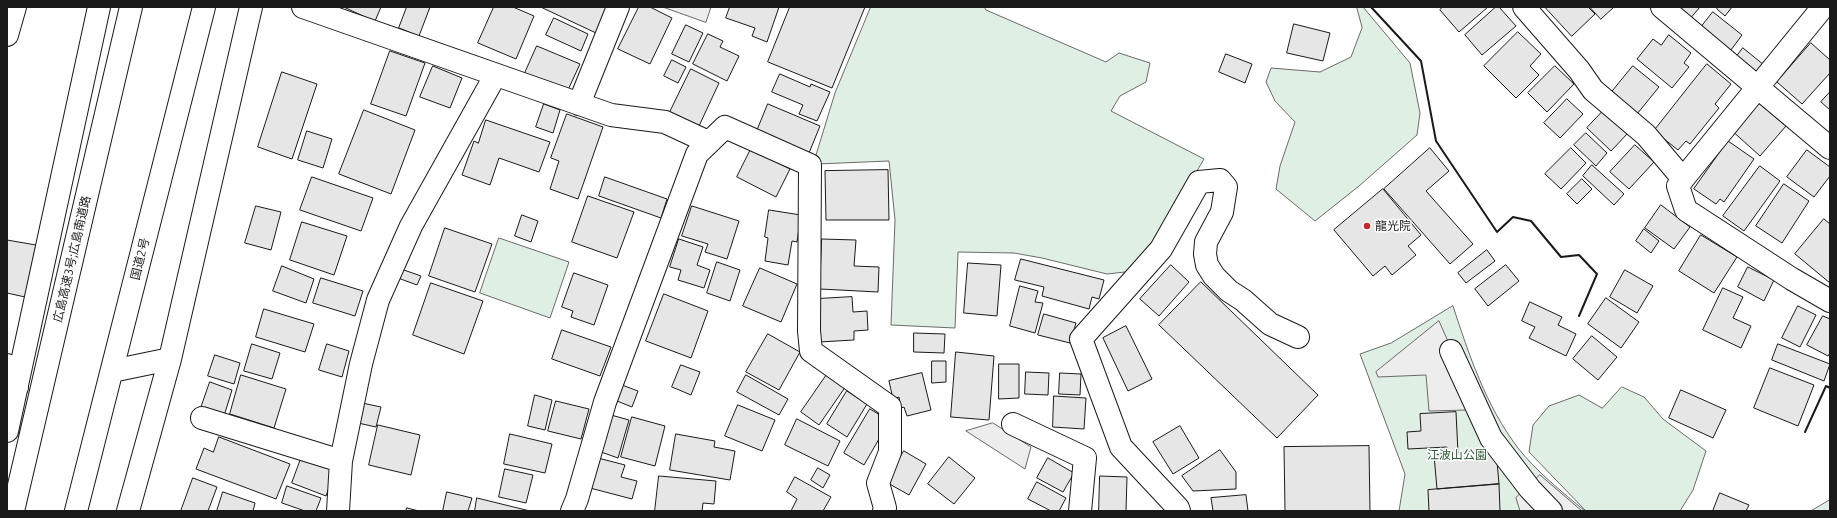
<!DOCTYPE html>
<meta charset="utf-8">
<style>
body{margin:0}
#map{position:relative;width:1837px;height:518px;overflow:hidden;background:#fff;font-family:Ubuntu,sans-serif}
canvas{display:block}
.frame{position:absolute;inset:0;border:8px solid #1a1a1a;pointer-events:none}
</style>
<div id="map">
<canvas width="1837" height="518"></canvas>
<div class="frame"></div>
</div>
<script>
const ctx = document.querySelector('canvas').getContext('2d');
ctx.lineJoin = 'round';
function fillPath(path, color) { ctx.fillStyle = color; ctx.fill(path, 'evenodd'); }
function stroke(path, color, width, dash) { ctx.strokeStyle = color; ctx.lineWidth = width; ctx.lineCap = dash ? 'butt' : 'round'; ctx.setLineDash(dash || []); ctx.stroke(path); }
function label(font, color, halo, rows, align = 'center') {
  ctx.font = font + ' Ubuntu,"Noto Sans JP",sans-serif'; ctx.lineWidth = 3; ctx.setLineDash([]); ctx.textBaseline = 'middle'; ctx.strokeStyle = halo; ctx.fillStyle = color; for (const [text, x, y, turn = 0] of rows) {
    ctx.save(); ctx.translate(x, y); ctx.rotate((+turn || 0) * Math.PI / 180); ctx.textAlign = isNaN(turn) ? turn : align; if (halo) ctx.strokeText(text, 0, 0); ctx.fillText(text, 0, 0); ctx.restore();
  }
}
const green = new Path2D(`
 M871,7H984L986,10L1106,62L1119,53L1150,63L1146,82L1120,96L1111,111L1204,159L1151,249L1125,272L1107,274L1042,258L1014,253L958,252L955,328L891,325L895,220L889,161L817,164L816,155L835,93Z
 M1357,7H1363L1410,63L1420,113L1417,135L1359,186L1315,221L1276,189L1280,166L1295,122L1275,101L1266,82L1271,68L1320,72L1351,57L1362,28Z
 M499,238L569,262L550,318L480,293Z
 M1453,306C1469,355 1486,406 1518,448C1536,471 1562,492 1585,511H1399L1405,474L1360,354L1391,343Z
 M1622,387L1644,397L1663,419L1706,451L1693,490L1680,511H1586L1529,452L1533,425L1549,406L1579,395L1602,408Z
 M1830,500V511H1811Z`);
const parking = new Path2D(`
 M663,7H711L706,22Z
 M1439,321L1462,373L1466,410L1429,411L1426,375L1378,377L1376,372Z
 M993,423L1031,447L1025,469L966,431Z
 M1540,475L1582,511H1520L1516,498Z`);
const building = new Path2D(`
 M344,7H381L375,21Z
 M407,7H430L419,36L399,28Z
 M494,7H513L534,16L516,59L478,43Z
 M541,7H609L597,33Z
 M639,7H650L672,18L650,64L618,49Z
 M730,7H779L767,42L752,36L755,28L726,18Z
 M790,7H865L832,88L768,62Z
 M1443,7H1488L1459,32L1440,10Z
 M1496,7H1499L1516,26L1482,55L1465,35Z
 M1545,7H1588L1595,14L1572,36Z
 M1590,7H1614L1601,19Z
 M1673,7H1700L1689,20Z
 M1718,7H1732L1725,16L1717,9Z
 M1713,12L1742,35L1728,54L1699,30Z
 M554,18L588,34L581,51L546,35Z
 M1294,24L1330,33L1323,61L1287,53Z
 M686,25L703,33L689,62L672,54Z
 M1518,32L1541,54L1530,66L1539,75L1516,98L1484,66Z
 M708,34L723,41L720,47L739,56L727,81L693,64Z
 M1669,35L1691,53L1684,63L1689,67L1672,88L1637,59L1653,39L1661,45Z
 M1811,43L1830,60V73L1802,104L1777,82Z
 M537,46L580,64L567,92L525,73Z
 M1743,48L1764,65L1754,77L1734,60Z
 M390,51L425,63L406,116L371,104Z
 M1226,54L1252,64L1245,83L1219,72Z
 M672,60L686,67L678,83L664,76Z
 M1707,64L1731,84L1715,104L1719,108L1690,144L1686,141L1678,150L1654,131Z
 M433,66L462,78L450,108L420,97Z
 M1555,66L1574,84L1547,112L1528,93Z
 M1633,66L1659,87L1637,114L1611,93Z
 M691,69L719,83L699,126L670,112Z
 M282,72L317,84L292,159L258,147Z
 M780,74L810,87L811,84L830,92L817,121L799,114L803,105L772,92Z
 M1830,92V110L1821,102Z
 M1567,99L1583,114L1560,138L1544,123Z
 M1755,100L1786,126L1760,156L1730,129Z
 M544,104L560,110L553,133L536,127Z
 M768,104L820,126L809,153L757,131Z
 M364,110L415,130L391,194L339,174Z
 M1604,110L1628,133L1611,151L1587,128Z
 M567,114L603,127L578,199L550,189L559,161L551,158Z
 M486,120L550,142L539,172L499,158L490,185L462,175L474,141L478,143Z
 M307,131L332,139L323,168L298,160Z
 M1586,133L1607,153L1596,166L1574,145Z
 M1728,141L1754,159L1724,202L1720,199L1716,204L1694,189Z
 M1635,145L1654,162L1629,189L1610,172Z
 M1430,148L1449,171L1426,191L1473,244L1450,264L1384,189Z
 M1571,148L1586,163L1561,189L1545,174Z
 M751,149L790,169L776,197L737,177Z
 M1807,150L1830,167V176L1814,197L1787,177Z
 M1592,165L1624,194L1614,205L1583,176Z
 M1760,166L1780,181L1744,231L1723,216Z
 M888,170L889,220H826L825,171Z
 M312,177L373,198L361,231L300,210Z
 M605,177L667,199L661,218L599,196Z
 M1582,179L1592,189L1577,204L1567,194Z
 M1784,184L1809,201L1782,243L1756,226Z
 M1383,189L1421,235L1408,246L1416,255L1392,275L1385,266L1373,276L1334,230Z
 M588,196L634,212L617,258L572,242Z
 M1661,205L1690,227L1674,249L1645,228Z
 M256,206L281,212L271,250L245,243Z
 M692,206L739,221L727,259L705,252L708,244L682,236Z
 M769,210L801,215L797,242L792,241L788,265L765,261L768,238L765,237Z
 M522,215L538,221L531,242L515,236Z
 M1824,219L1830,224V283L1795,254Z
 M302,222L347,236L334,275L290,260Z
 M445,228L492,244L475,292L429,276Z
 M1644,229L1659,241L1651,253L1636,241Z
 M1701,235L1737,257L1714,293L1679,271Z
 M679,239L703,247L697,265L710,270L704,288L678,280L681,270L670,267Z
 M822,239L856,240L854,266L879,267L878,292L820,289Z
 M7,240L36,245L25,297L7,293Z
 M1487,250L1495,261L1466,283L1458,273Z
 M1021,259L1104,280L1099,299L1092,297L1089,309L1042,296L1044,287L1015,280Z
 M717,262L740,270L730,301L707,293Z
 M968,263L1001,265L997,316L964,313Z
 M1171,265L1189,282L1159,316L1140,299Z
 M1506,265L1519,281L1488,306L1475,289Z
 M282,266L314,279L306,303L273,291Z
 M1748,267L1774,280L1764,301L1738,287Z
 M760,268L797,284L781,322L743,306Z
 M401,269L421,276L417,285L398,278Z
 M1625,270L1653,286L1637,313L1610,297Z
 M574,273L608,285L594,325L571,317L573,311L562,307Z
 M321,278L363,291L355,316L313,303Z
 M1201,282L1318,395L1277,438L1159,325Z
 M431,283L483,301L464,354L413,335Z
 M1020,286L1038,291L1035,302L1043,303L1035,333L1010,326Z
 M1723,288L1743,297L1733,318L1751,326L1741,348L1703,330Z
 M664,294L708,311L691,358L646,341Z
 M852,297L853,312L867,311L868,330L854,331V340L819,342L817,299Z
 M1606,298L1639,322L1621,348L1588,324Z
 M1530,302L1562,317L1558,325L1576,334L1566,356L1529,338L1535,327L1522,321Z
 M1798,306L1816,315L1800,347L1782,338Z
 M264,309L314,324L305,352L256,337Z
 M1044,314L1076,323L1070,343L1038,335Z
 M1823,316L1830,319V353L1828,356L1807,345Z
 M1126,326L1152,379L1128,391L1103,338Z
 M562,330L611,347L600,376L552,359Z
 M914,333L945,334L944,353L914,352Z
 M768,334L800,352L779,390L746,372Z
 M1592,336L1617,357L1598,380L1573,359Z
 M252,344L280,353L272,379L244,371Z
 M327,344L349,351L342,377L319,370Z
 M1778,344L1830,364L1824,381L1772,360Z
 M956,352L994,356L989,420L951,417Z
 M215,355L240,363L234,384L208,376Z
 M932,361H946V382L932,383Z
 M999,364H1019V398L999,399Z
 M681,365L700,372L691,395L672,387Z
 M1770,368L1814,385L1798,426L1754,408Z
 M1026,372L1049,373L1048,395L1025,394Z
 M828,373L846,386L819,425L801,412Z
 M922,373L931,410L907,416L904,407L901,408L899,397L893,399L889,381Z
 M1060,373L1081,374L1080,395L1059,394Z
 M241,375L286,389L274,428L230,414Z
 M746,375L788,399L779,415L737,392Z
 M210,382L232,390L224,416L201,408Z
 M622,385L638,391L632,407L617,401Z
 M1681,390L1726,410L1713,438L1669,418Z
 M847,391L867,404L847,437L827,424Z
 M535,395L552,400L545,430L528,426Z
 M1054,396L1086,398L1084,429L1053,427Z
 M556,401L589,409L581,439L548,431Z
 M362,403L381,407L376,427L358,423Z
 M738,405L775,420L762,451L725,436Z
 M870,409L880,415L883,432L864,465L844,453Z
 M1456,412L1458,453L1447,454V447L1408,449L1407,432L1421,431L1420,414Z
 M611,415L629,420L618,458L601,452Z
 M632,417L665,426L655,466L621,457Z
 M797,419L840,441L828,466L785,445Z
 M378,425L420,435L411,475L369,465Z
 M1180,426L1199,458L1173,474L1153,442Z
 M510,434L552,444L545,473L504,464Z
 M676,434L715,441L714,447L735,451L730,480L670,470Z
 M219,437L290,464L276,499L196,469L204,448L213,452Z
 M1369,446L1370,511H1285L1284,447Z
 M1220,450L1236,472V489L1193,491L1182,476Z
 M1496,450L1499,484L1437,489L1434,455Z
 M904,451L926,464L909,495L886,482Z
 M302,456L336,468L326,496L292,483Z
 M949,457L975,478L954,504L928,484Z
 M598,458L625,465L621,477L637,481L632,499L590,488Z
 M1048,458L1074,473L1063,492L1037,478Z
 M818,468L830,475L823,488L811,480Z
 M505,469L533,475L526,503L499,497Z
 M659,476L716,481L714,504L703,503L702,511H655Z
 M1100,476L1127,477L1126,511H1099Z
 M795,477L831,497L823,511H791L797,499L787,492Z
 M193,478L217,487L208,511H181Z
 M1037,482L1066,498L1059,511H1051L1028,499Z
 M1499,484L1500,511H1429L1428,490Z
 M287,486L321,498L316,511H305L282,503Z
 M223,492L255,503L253,511H217Z
 M447,492L472,498L468,511H443Z
 M1720,493L1749,505L1746,511H1713Z
 M1246,495L1248,511H1213L1211,498Z
 M477,498L530,511H475Z
 M407,508L419,511H406Z`);
const minor = new Path2D(`
 M303,7L611,115L665,122L708,142
 M1524,7L1579,70L1593,90L1646,135L1683,179L1678,186L1686,210L1792,279L1830,301
 M1662,7L1830,148
 M7,35L15,7
 M579,104L618,7
 M1683,179L1823,7
 M1451,351L1491,438L1530,489L1551,511
 M7,365L17,387
 M112,371L170,359
 M202,418L341,461
 M1013,424L1085,458L1080,511
 M128,511L170,359L251,7
 M338,511L341,461L361,364L378,300L411,226L495,76
 M572,511L577,499L605,402L697,154L725,127L810,165L809,331L811,351L890,407V452L878,483L885,508L884,511
 M1179,511L1178,508L1121,447L1081,339L1161,249L1199,182L1220,180L1226,187L1222,212L1206,242L1205,254L1207,265L1214,276L1229,291L1243,300L1270,324L1298,337`);
const highway = new Path2D(`
 M7,431L99,7
 M13,511L131,7
 M76,511L204,7`);
const wall = new Path2D(`
 M1371,7L1421,61L1436,141L1497,232L1513,217L1531,221L1561,257L1579,255L1597,274L1579,316
 M1805,432L1826,386L1830,388`);
const markers = [
 [1367,226,4,"#c62828"]
];
const poiNames = [
 ["龍光院",1375,226]
];
const streetNames = [
 ["広島高速3号;広島南道路",72,259,-77],
 ["国道2号",140,259,-76]
];
const parkNames = [
 ["江波山公園",1457,455]
];
fillPath(green, '#e0efe3');
stroke(green, '#6a6a6a', 1);
fillPath(parking, '#ededed');
stroke(parking, '#6a6a6a', 1);
fillPath(building, '#e6e6e6');
stroke(building, '#1a1a1a', 1);
stroke(minor, '#1a1a1a', 24);
stroke(highway, '#1a1a1a', 24);
stroke(minor, '#fff', 22);
stroke(highway, '#fff', 22);
stroke(wall, '#1a1a1a', 2);
for (const [x, y, r, color] of markers) { const dot = new Path2D(); dot.arc(x, y, r, 0, 2 * Math.PI); ctx.fillStyle = color; ctx.fill(dot); stroke(dot, '#fff', 1.5); }
label('12px', '#1a1a1a', '#fff', poiNames, 'left');
label('12px', '#1a1a1a', '#fff', streetNames);
label('12px', '#2b5a34', '#fff', parkNames);
</script>
